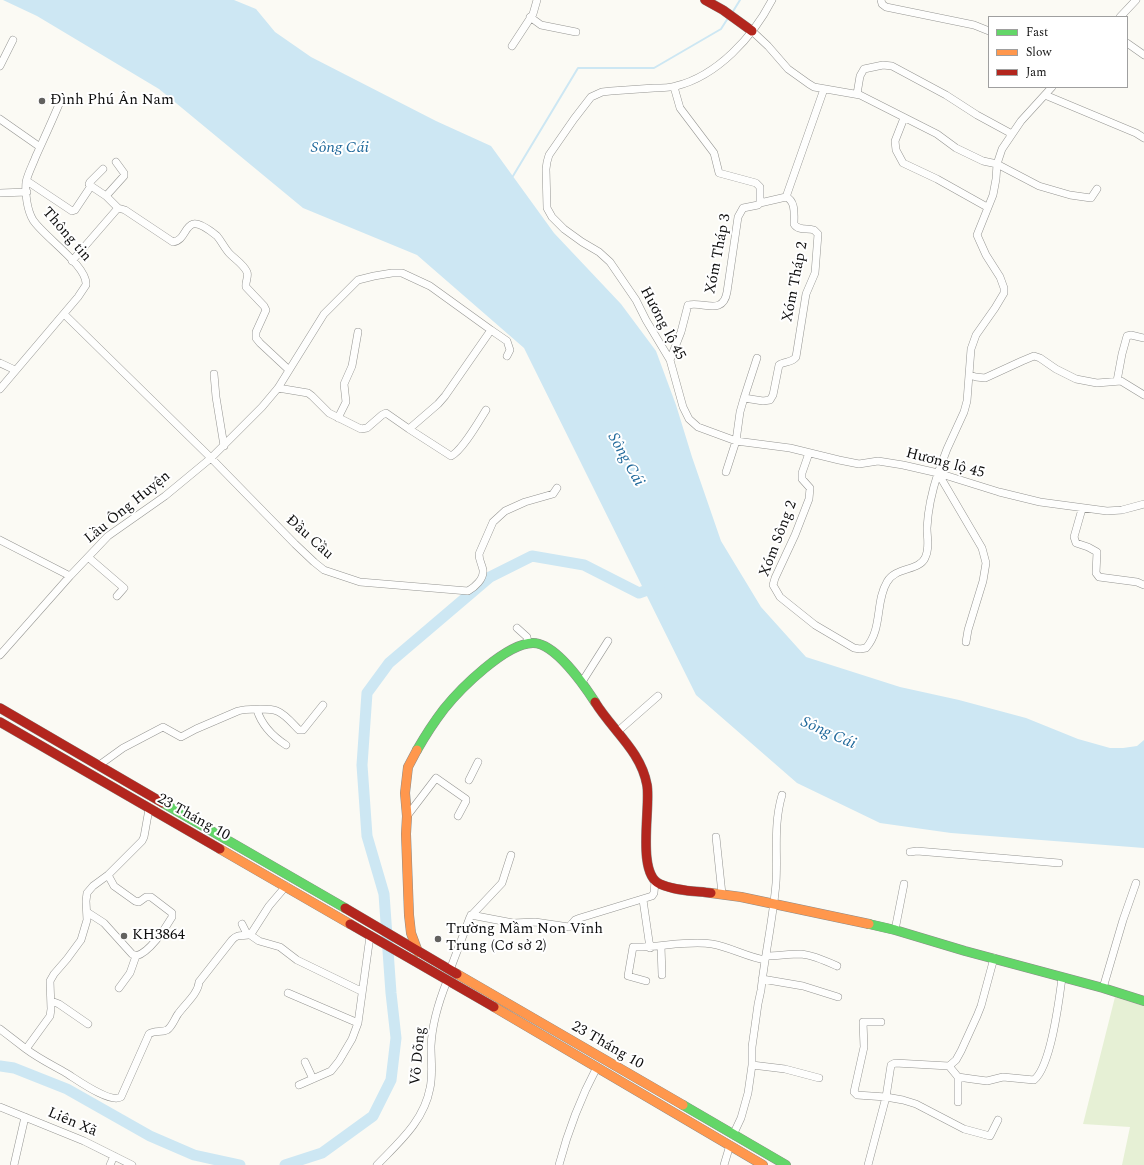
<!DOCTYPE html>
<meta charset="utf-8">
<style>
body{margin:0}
#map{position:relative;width:1144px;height:1165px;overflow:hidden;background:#fbfaf4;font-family:Spectral,serif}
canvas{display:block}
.legend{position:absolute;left:988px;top:16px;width:140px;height:72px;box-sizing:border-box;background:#fff;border:1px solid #9f9f9f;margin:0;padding:5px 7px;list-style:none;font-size:12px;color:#0f0f0f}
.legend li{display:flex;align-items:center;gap:8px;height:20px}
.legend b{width:20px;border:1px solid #9f9f9f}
</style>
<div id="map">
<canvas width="1144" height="1165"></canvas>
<ul class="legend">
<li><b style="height:5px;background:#63d668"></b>Fast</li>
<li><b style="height:5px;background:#ff974d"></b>Slow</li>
<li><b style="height:5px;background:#b3261e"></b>Jam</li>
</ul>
</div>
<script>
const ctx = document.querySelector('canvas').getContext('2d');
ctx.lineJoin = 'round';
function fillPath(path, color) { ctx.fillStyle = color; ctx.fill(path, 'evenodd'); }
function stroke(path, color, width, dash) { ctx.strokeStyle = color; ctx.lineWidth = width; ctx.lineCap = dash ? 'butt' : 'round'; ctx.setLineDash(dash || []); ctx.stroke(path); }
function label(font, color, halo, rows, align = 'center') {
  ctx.font = font + ' Spectral,serif'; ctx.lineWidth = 4; ctx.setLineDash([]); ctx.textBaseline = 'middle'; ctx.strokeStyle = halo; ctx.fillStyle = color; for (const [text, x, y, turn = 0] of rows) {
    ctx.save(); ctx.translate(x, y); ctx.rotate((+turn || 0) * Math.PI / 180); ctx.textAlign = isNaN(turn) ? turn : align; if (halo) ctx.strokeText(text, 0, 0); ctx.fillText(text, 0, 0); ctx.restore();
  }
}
const green = new Path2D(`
 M1115,997L1144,1006V1165H1122L1130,1127L1083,1124Z`);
const water = new Path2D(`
 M3,0H234L256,9L275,32L311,57L436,121L491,146L554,233L621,304L656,351L676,405L692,457L721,541L761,607L806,657L900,687L959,700L1026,718L1078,739L1110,748H1123L1137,746L1144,740V848L951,833L880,823L797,783L696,695L524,348L417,255L303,208L159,89L37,16Z`);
const stream = new Path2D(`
 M732,13L740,0
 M513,176L578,68H654L721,29L728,18`);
const river = new Path2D(`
 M0,1066L14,1068L67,1089L150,1136L194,1155L240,1165
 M285,1165L322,1153L373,1116L391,1080L396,1038L391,993L384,894L367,836L362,765L367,693L389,663L490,577L532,556L584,565L639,593L659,586`);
const street = new Path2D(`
 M772,0C753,37 717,76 676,86C669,88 661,88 654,88C640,89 625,90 611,91L602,92L591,97L574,119L549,155L547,162L546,169L547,208L552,217L564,229L582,242L599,252L610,262L636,300L646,320L670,360L683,407L689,419L698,427L736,441L790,448L839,460L859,464L878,461L903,465L938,473L999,492L1040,502L1107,511L1122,510L1144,504
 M881,0L882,4L886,7L974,25L989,31
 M530,17L541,25L576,32
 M1120,17L1136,0
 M752,31L768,46L788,69L809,84L814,87L860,95L937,134L956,148L983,161L997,164L1039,186L1070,195L1091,198L1097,189
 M1127,43L1144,55
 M512,46L533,14L537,0
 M0,66L13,40
 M857,94L860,76L864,69L883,65L892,66L946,95L977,115L1012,134
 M1045,95L1136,133L1144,138
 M904,118L895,141L896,150L903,163L937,179L987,207
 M0,119L40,147
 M27,181L72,211L75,210L91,186L89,184L90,182L103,169
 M91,186L106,196L118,208
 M0,193L27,192
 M106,196L124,176V173L116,162
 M760,203L786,197
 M72,261L118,208L125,210L173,242C185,240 184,227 193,224C200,222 212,232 217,236C222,242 225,249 230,254C235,259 244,265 247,272C249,276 245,282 246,287L264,306L266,310L256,332V338L260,343L289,370
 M64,314L211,458L295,544L314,562L324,570L360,582L468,591C475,587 484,579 483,570C482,564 479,561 479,554L493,522L505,511L525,502L553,494L557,488
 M491,330L507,341L510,350L507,356
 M670,360L681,332L688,305C703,301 723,316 727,292L738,217L743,208L758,205L760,203V187L756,183L719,173L714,153L680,108L674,87
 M0,363L15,370
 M214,374L216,397L224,446
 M969,375L976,377L985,378L1022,361L1034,356L1040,358L1056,369L1076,379L1097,383L1121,381L1144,395
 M1117,381L1122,354L1127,336L1131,335L1144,338
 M0,389L78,297L86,285C88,266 44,237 33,220C27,210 25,193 26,182C28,173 33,164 36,156C45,136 54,117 62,97
 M744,398L757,358
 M338,418L346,402L344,384L352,366L358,332
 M409,429L451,456C462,451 479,421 486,410
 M809,453L802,473V479L810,488L809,499L795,535L775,578L773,585L780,597L815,625L854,648L860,649L866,648C883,628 875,602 887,582C895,567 919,571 925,558C930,548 927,538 927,528C928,509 932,491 938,473
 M726,472L736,441L740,412L744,398L763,401L770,400L773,395L779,365C784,361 792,363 796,357L806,294L815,273L818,234L814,230C807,228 798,231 794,224C794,215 796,201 786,197L824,89
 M1082,509L1074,537L1076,543L1088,547L1097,552L1096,573L1099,577L1137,582L1144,585
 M0,540L70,576
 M88,557L124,588L117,596
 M517,628L527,637L528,643
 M966,642L968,630L983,581L986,563L982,548L938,473L947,449L964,412L967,401L971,349L976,335L995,308L1004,293V288L1000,277L986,255L977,235L993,195L996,179L997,164L1002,149L1021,121L1052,87
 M0,655L70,576L108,536L165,496L211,458L262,407L278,388L324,314L358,280L374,276L392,273H402L430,286L491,330L445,396L438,404L409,429L386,413L382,415L367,428L361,429L329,413L312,396L308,393L278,388
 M582,682L608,641
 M257,710C262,726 272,736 286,745
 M617,732L658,696
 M98,766L123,748L163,727L181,737L196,729L238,711C245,709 270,708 277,711C285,714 293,724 299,730H303L323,705
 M469,780L478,762
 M149,809L144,837L142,841L108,875L93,886L87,893L86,901L87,920L81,940L67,959L54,974L50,981L51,1009L50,1016L26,1049C38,1058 52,1065 66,1073C76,1079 110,1104 121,1097L149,1034C155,1030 161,1033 167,1030C172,1027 175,1018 178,1014C185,1004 198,994 199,982L232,940C239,932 244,938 251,934L269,906L286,886
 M407,816L436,778L466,799V801L458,816
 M716,837L722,894
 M910,852L917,851L929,852L1059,863
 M643,900L650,948
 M87,912L104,923L132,954L136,956C149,953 165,929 172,917V913L151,897H146L139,902L135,901L114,886L108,875
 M471,915L513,923L535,922L569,927L575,920L580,918L652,896L654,893L655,881
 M242,924L246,932L259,941L280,947L297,960L361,991
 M895,930L904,884
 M661,946L662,975
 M766,956C777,956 789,954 801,954C813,955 826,961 837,966
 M450,970L470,917L502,883L511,855
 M762,979L803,986L838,997
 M646,981L628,976L633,947C658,948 687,940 712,944C730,947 747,957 765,960
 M119,988L130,973L136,956
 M1103,988L1123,920L1136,883
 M288,993L358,1023
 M51,1001L59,1004L88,1024
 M881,1022H863L864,1047L854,1092L857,1095L886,1097L903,1100L916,1104L964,1129L990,1136L998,1120
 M0,1029L26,1049
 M305,1062L313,1079
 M752,1065L785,1069L819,1078
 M949,1066L958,1077L972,1079L987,1081L1003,1077L1034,1080C1051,1066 1059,1001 1062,978
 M299,1085L331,1071L339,1061L352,1039L358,1023L370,936
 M958,1102V1077
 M0,1107L84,1141L132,1165
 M733,1135L741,1118L748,1093L752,1065V1047L758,1004L761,990C765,954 773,919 776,883C778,853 773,826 782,795
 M14,1165L25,1117
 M110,1165L114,1156
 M377,1165C399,1142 424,1121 430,1088C433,1075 431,1060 431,1046C432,1024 439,1001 447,981
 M559,1165C568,1131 580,1099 597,1067
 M724,1165L730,1145
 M868,1165L886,1097L891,1065L895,1063L949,1066L956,1060L961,1051L977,1016L981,1006L994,958`);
const fast = new Path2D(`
 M417,750C425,736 434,722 444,709C460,689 506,643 533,643C555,643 584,685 595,702
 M163,803L345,908
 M869,924L895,930L965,951L1103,988L1144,1001
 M683,1105L786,1165`);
const slow = new Path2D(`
 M417,750L408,767L405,793L407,816L406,834L409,915L411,933L418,952
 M220,849L350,924
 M711,893L741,897L869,924
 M457,974L683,1105
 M494,1007L763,1165`);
const jam = new Path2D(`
 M705,0L723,10L752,31
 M595,702C612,730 641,751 647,785C651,806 636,874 660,884C676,891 694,891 711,893
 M0,708L163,803
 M0,722L220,849
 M345,908L457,974
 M350,924L494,1007`);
const markers = [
 [42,101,4,"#62615f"],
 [124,936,4,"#62615f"],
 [438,939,4,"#62615f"]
];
const poiNames = [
 ["Đình Phú Ân Nam",50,101],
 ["Trường Mầm Non Vĩnh",446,930],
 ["Trung (Cơ sở 2)",446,947],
 ["KH3864",132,936]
];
const streetNames = [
 ["Thông tin",66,235,49],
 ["Xóm Tháp 3",719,254,-79],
 ["Xóm Tháp 2",796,282,-79],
 ["Hương lộ 45",662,324,62],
 ["Hương lộ 45",945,464,15],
 ["Lầu Ông Huyện",128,508,-39],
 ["Đầu Cầu",309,538,42],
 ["Xóm Sông 2",779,539,-69],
 ["23 Tháng 10",193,818,29],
 ["23 Tháng 10",607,1046,30],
 ["Võ Dõng",419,1056,-85],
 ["Liên Xã",72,1123,23]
];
const waterNames = [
 ["Sông Cái",340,149],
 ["Sông Cái",625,460,61],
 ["Sông Cái",828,734,24]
];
fillPath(green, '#e6f0d5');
fillPath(water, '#cde7f3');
stroke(stream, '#cde7f3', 2);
stroke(river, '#cde7f3', 11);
stroke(street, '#959592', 8);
stroke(fast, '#8c8b89', 10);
stroke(slow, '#8c8b89', 10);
stroke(jam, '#8c8b89', 10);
stroke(street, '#fefefd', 7);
stroke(fast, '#63d668', 9);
stroke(slow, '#ff974d', 9);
stroke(jam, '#b3261e', 9);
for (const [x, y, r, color] of markers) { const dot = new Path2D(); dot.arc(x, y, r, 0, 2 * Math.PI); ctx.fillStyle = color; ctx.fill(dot); stroke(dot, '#fff', 1.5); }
label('15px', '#0f0f0f', '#fff', poiNames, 'left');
label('15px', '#0f0f0f', '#fff', streetNames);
label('italic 16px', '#1f689a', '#fff', waterNames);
</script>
